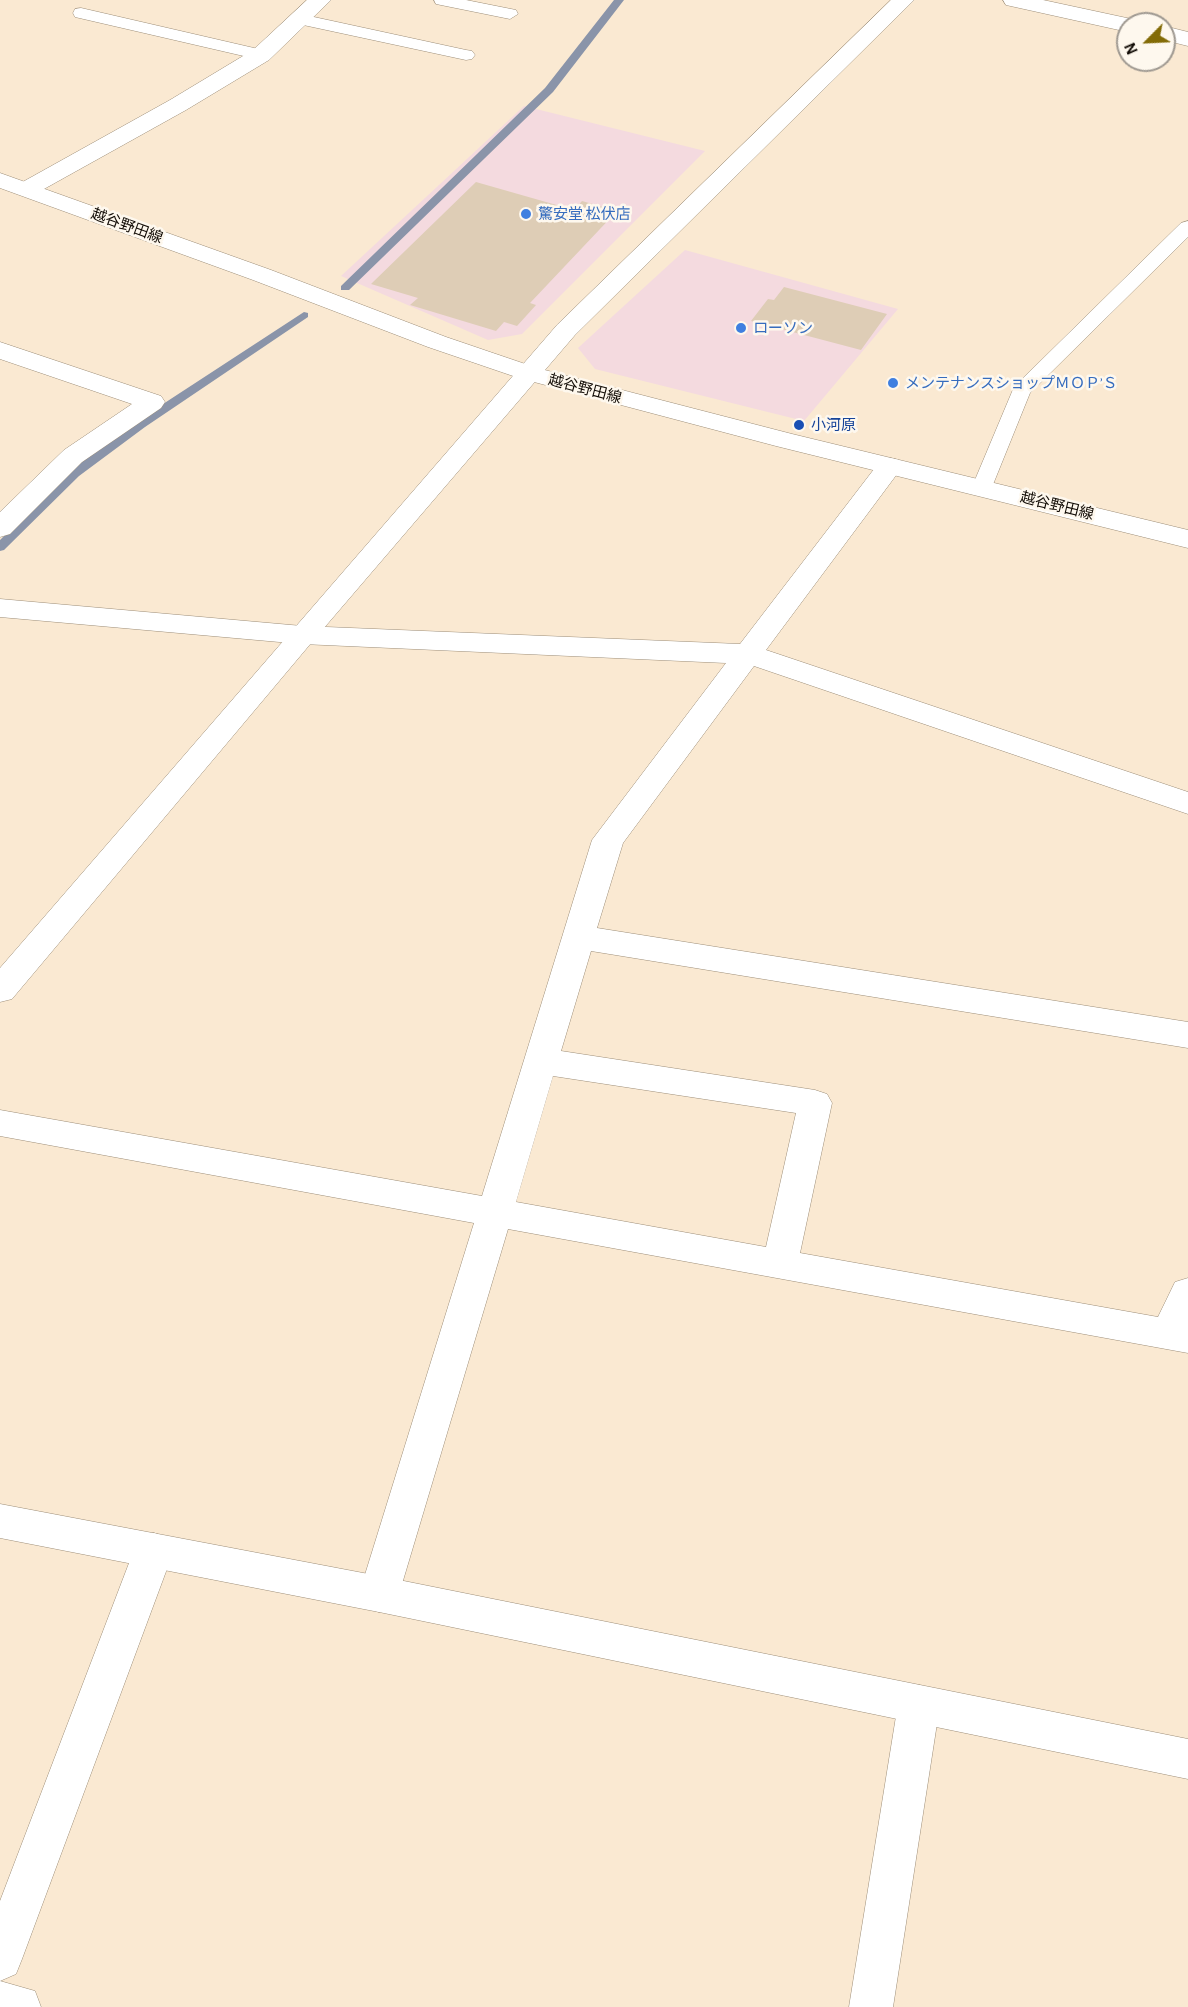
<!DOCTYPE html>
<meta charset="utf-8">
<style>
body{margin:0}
#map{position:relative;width:1188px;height:2007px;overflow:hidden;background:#fae9d2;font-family:"Alegreya Sans",sans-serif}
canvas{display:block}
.north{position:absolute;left:1116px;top:12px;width:60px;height:60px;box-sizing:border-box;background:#fef8ee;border:2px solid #9f9991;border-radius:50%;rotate:246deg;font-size:16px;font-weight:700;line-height:24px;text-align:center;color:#110b05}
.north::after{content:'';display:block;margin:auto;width:21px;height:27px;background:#836b06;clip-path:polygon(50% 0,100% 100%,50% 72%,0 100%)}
</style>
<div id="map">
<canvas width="1188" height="2007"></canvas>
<div class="north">N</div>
</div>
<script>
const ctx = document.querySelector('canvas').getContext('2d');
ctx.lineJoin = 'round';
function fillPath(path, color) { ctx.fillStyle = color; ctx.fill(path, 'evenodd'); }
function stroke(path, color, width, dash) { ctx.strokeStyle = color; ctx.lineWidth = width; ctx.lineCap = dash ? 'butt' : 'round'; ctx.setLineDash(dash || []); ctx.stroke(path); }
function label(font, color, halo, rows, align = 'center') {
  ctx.font = font + ' "Alegreya Sans","Noto Sans JP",sans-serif'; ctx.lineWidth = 5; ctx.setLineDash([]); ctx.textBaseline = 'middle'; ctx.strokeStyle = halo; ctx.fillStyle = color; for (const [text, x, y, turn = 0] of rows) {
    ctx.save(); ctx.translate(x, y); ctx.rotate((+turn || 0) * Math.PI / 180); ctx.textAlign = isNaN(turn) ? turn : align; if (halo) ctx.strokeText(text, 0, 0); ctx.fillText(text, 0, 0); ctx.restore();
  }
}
const commercial = new Path2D(`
 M524,106L705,151L522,334L488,340L341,276Z
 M685,250L898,309L804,421L595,369L578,348Z`);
const stream = new Path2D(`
 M614,0H624L553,92L349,290H341V286L545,88Z
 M304,312L308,313V317L145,427L79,476L4,550L0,551V540L71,470L137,421Z`);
const building = new Path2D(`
 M476,182L574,210L582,201L617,211L530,303L536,305L517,326L504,322L496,331L410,305L418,298L371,284Z
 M784,287L887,314L861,350L751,321L768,299L774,300Z`);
const lane = new Path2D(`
 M434,0H466L516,10L518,14L510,19L436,4Z
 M81,8L267,51L270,55L267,59L261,60L75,17L73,13L75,9Z
 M300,14L466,50L472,51L475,55L472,59L466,60L294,23L292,19L294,15Z
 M1188,221V237L1030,393L992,487L989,492L982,493L975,492L972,487L1014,387L1181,223Z`);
const street = new Path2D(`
 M307,0H331L269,60L186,110L35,194L27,196L19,194L15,189L19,184L170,100L253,50Z
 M1003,0H1043L1136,20L1138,24H1128V32L1006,5Z
 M1164,26L1188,32V46L1164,40Z
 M0,342L161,396L165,402L161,408L82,462L10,534L0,537V512L64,450L132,404L0,359Z
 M890,458L899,460L903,466L766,650L1188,792V814L754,666L623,843L597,928L1188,1022V1048L591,951L561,1051L815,1090L827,1094L832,1103L800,1253L1158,1317L1175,1282L1188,1278V1353L508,1229L399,1594L393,1607L379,1612L365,1607L359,1594L474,1223L0,1136V1110L482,1196L592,840L726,663L302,644L0,617V599L302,626L740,644L881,460ZM553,1076L796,1113L766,1247L516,1202Z
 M154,1533L168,1538L174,1550L22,1959L16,1974L0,1981V1901L134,1550L140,1538Z
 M919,1685L934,1691L940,1704L893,2007H849L898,1704L904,1691Z
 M0,1981L35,1991L41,2007H0Z`);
const secondary = new Path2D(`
 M891,0H914L575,335L312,642L12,999L0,1002V968L557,325Z
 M0,1504L379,1576L1188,1739V1779L379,1612L0,1538Z`);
const primary = new Path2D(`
 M0,173L271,270L446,337L537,368L792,434L1188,530V548L776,446L519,378L428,347L253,280L0,188Z`);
const markers = [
 [526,214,6,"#3f7fe0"],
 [741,328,6,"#3f7fe0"],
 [893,383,6,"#3f7fe0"],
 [799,425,6,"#1a4fb4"]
];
const farShopnames = [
 ["驚安堂 松伏店",538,214],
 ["ローソン",753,328],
 ["メンテナンスショップＭＯＰ’Ｓ",905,383]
];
const farStreetnames = [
 ["越谷野田線",127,226,20],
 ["越谷野田線",585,389,15],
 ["越谷野田線",1057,506,14]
];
const farTransitnames = [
 ["小河原",811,425]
];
fillPath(commercial, '#f4dadf');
fillPath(stream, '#8a94a9');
fillPath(building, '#decdb6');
stroke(lane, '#9d8e79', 1);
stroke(street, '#9d8e79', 1);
stroke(secondary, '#9d8e79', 1);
stroke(primary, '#9d8e79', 1);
fillPath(lane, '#fff');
fillPath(street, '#fff');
fillPath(secondary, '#fff');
fillPath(primary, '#fff');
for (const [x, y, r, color] of markers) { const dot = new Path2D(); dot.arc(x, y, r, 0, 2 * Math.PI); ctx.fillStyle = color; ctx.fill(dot); stroke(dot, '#fef8ee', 2); }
label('15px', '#366cbe', '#fef8ee', farShopnames, 'left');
label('15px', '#110b05', '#fef8ee', farStreetnames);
label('15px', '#164399', '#fef8ee', farTransitnames, 'left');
</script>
